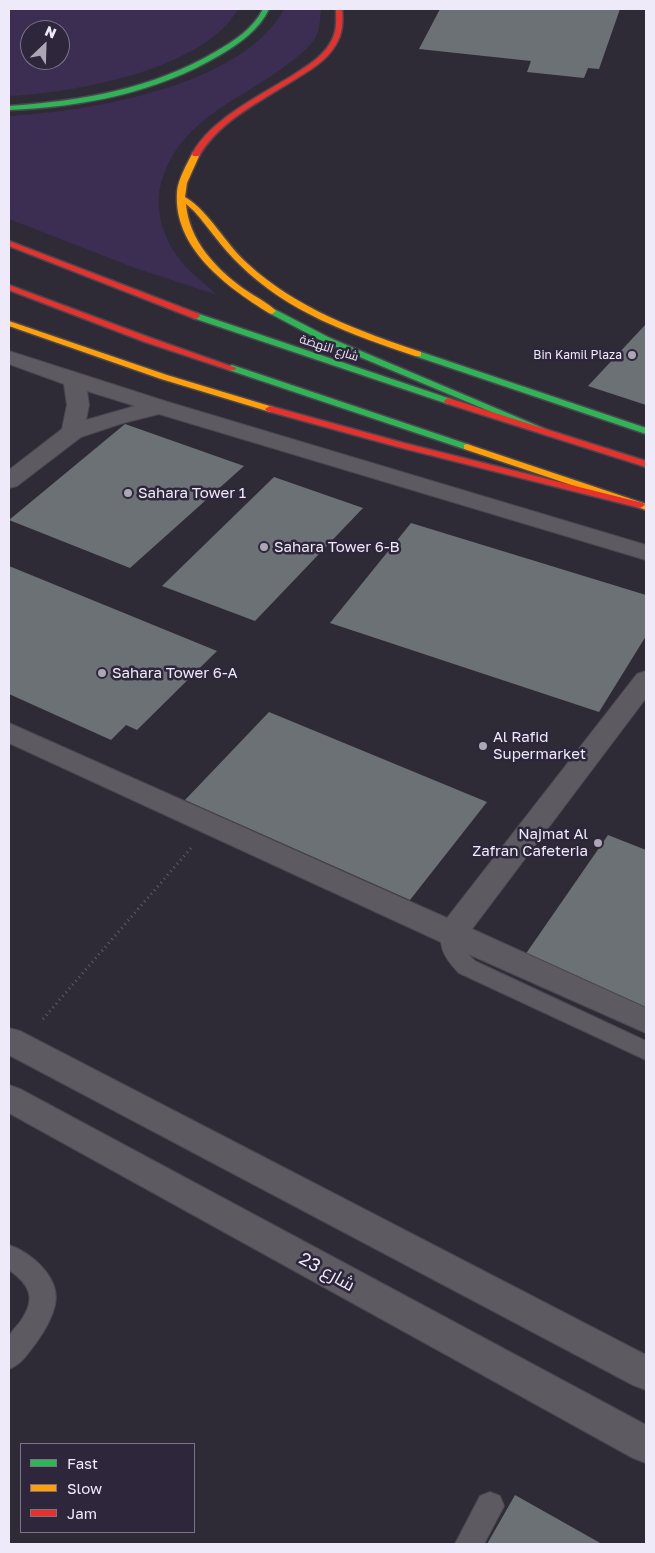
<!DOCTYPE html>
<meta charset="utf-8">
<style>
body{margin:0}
#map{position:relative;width:655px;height:1553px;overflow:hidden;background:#2f2b36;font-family:"Golos Text",sans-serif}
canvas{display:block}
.frame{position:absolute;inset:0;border:10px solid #efeaf9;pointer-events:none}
.legend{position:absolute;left:20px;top:1443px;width:175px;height:90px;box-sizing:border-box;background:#2e263b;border:1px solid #7b7487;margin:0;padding:6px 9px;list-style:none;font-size:15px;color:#efeaf9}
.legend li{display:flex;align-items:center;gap:10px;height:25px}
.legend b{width:25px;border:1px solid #7b7487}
.north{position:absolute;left:20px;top:20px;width:50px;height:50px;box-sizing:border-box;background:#2e263b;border:1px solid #7b7487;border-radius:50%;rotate:24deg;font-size:14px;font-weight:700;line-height:20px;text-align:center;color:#efeaf9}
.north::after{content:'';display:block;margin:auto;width:18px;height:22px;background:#aca7b5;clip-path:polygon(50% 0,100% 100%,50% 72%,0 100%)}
</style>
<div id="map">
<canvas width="655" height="1553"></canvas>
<div class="frame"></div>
<ul class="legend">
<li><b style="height:6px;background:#30b455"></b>Fast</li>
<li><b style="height:6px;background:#ff9f0a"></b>Slow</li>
<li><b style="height:6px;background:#e5322d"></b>Jam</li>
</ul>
<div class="north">N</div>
</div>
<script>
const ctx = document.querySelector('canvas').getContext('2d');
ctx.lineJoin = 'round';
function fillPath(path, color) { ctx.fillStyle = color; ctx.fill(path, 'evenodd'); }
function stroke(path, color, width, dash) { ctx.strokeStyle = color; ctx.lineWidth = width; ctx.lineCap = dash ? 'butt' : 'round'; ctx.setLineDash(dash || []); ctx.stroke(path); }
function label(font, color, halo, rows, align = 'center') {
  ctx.font = font + ' "Golos Text",Cairo,sans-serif'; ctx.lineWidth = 5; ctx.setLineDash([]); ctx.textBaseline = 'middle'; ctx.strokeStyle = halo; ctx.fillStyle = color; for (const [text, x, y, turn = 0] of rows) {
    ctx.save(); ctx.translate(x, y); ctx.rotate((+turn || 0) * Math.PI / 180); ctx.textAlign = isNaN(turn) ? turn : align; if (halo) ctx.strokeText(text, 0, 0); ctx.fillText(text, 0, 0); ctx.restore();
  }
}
const green = new Path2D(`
 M9,9H238C204,70 73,93 9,96ZM30,30H60V60H30Z
 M284,9H321C320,20 320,32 313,41C306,51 294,59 284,67C238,101 181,119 162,180C153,207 163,239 181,261C191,274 206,284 217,295L135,268L9,219V116C89,111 242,87 284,9Z`);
const building = new Path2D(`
 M440,9H620L599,69L588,68L584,78L527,72L531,61L419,49Z
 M646,324V405L588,386Z
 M125,424L244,466L130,568L9,520Z
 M274,477L363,508L255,621L162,586Z
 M411,523L646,595V636L599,712L330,623Z
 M9,566L217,651L137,730L126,725L111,740L9,694Z
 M269,712L487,802L410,900L185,800Z
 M608,835L646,850V1008L525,955Z
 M515,1495L602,1544H487Z`);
const path = new Path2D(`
 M43,1019L191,848`);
const lane = new Path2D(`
 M452,926L460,928C468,943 458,945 475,961L646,1041V1060L459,973C447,961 435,945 444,928Z
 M9,1245C32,1253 61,1278 55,1305C52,1318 44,1332 36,1343C28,1353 22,1364 9,1369C8,1361 6,1346 9,1338C10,1332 17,1326 20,1322C37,1298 30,1285 9,1270Z
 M490,1492L500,1496L504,1506L484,1544H455L480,1496Z`);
const street = new Path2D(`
 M9,351L168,402L646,545V560L159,414L123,423L81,437L17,486L9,488V470L62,429L67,405L64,384L9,364ZM87,391L135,406L86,420L89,405Z
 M646,671V698L472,929L646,1008V1033L441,942L9,743V723L447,918L637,674Z
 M9,1028L20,1031L646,1355V1390L633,1385L9,1055Z
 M9,1085L20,1089L646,1425V1463L633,1458L9,1113Z`);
const fast = new Path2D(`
 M263,9H269C259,30 240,43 220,55C156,93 82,107 9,110V106C81,101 152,89 215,52C234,41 253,29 263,9Z
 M272,308L330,338L557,434L555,436H549L324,342L269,313L268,311Z
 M196,313L451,399L452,401L448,404L445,403L193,318V314Z
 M418,351L646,428V434L415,356V352Z
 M232,365L470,445L472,447L470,449H464L229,370V366Z`);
const slow = new Path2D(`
 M193,152L200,154L187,183L185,197C210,212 225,244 248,264C297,309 359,331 421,352V356H415C352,335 287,312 239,264C222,248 210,229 194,211L186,204C189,240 215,268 244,289C254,296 267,302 276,311L272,314L269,313C227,287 173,248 177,192C178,179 187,164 193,152Z
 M9,321L167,375L273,407L275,409L270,412L267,411L161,379L9,326Z
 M467,444L646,504V510L464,449V445Z`);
const jam = new Path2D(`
 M336,9H342C343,22 343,34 335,46C326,61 309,71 294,80C261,101 219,121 199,156H193L192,154C210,120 259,96 290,77C307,66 327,55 334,35C337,27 336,18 336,9Z
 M9,241L199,314L200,316L196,319L193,318L9,246Z
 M9,285L151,338L236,368L235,370H229L145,342L9,290Z
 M448,398L646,461V467L445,403L444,401Z
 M270,406L404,443L643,503L645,505L640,508L398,447L267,411L265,409Z`);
const markers = [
 [632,355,5,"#aca7b5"],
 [128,493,5,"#aca7b5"],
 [264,547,5,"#aca7b5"],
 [102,673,5,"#aca7b5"],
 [483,746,5,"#aca7b5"],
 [598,843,5,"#aca7b5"]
];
const farStreetnames = [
 ["شارع النهضة",329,348,18]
];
const farPoinames = [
 ["Bin Kamil Plaza",622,355]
];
const poiNames = [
 ["Sahara Tower 1",138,493],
 ["Sahara Tower 6-B",274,547],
 ["Sahara Tower 6-A",112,673],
 ["Al Rafid",493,737],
 ["Supermarket",493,754],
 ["Najmat Al",588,834,"right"],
 ["Zafran Cafeteria",588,851,"right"]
];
const nearStreetnames = [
 ["شارع 23",327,1272,29]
];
fillPath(green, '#3c2d53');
fillPath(building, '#6c7175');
stroke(lane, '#4b4751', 2);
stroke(street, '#4b4751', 2);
stroke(fast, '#4b4751', 3);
stroke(slow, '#4b4751', 3);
stroke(jam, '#4b4751', 3);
stroke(path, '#605d66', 3, [1, 4]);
fillPath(lane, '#5d5a62');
fillPath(street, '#5d5a62');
fillPath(fast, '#30b455');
fillPath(slow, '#ff9f0a');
fillPath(jam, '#e5322d');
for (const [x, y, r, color] of markers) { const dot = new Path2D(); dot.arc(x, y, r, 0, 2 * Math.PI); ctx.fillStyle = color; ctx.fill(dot); stroke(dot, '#2e263b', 2); }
label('12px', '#efeaf9', '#2e263b', farStreetnames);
label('12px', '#efeaf9', '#2e263b', farPoinames, 'right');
label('15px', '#efeaf9', '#2e263b', poiNames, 'left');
label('18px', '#efeaf9', '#2e263b', nearStreetnames);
</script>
